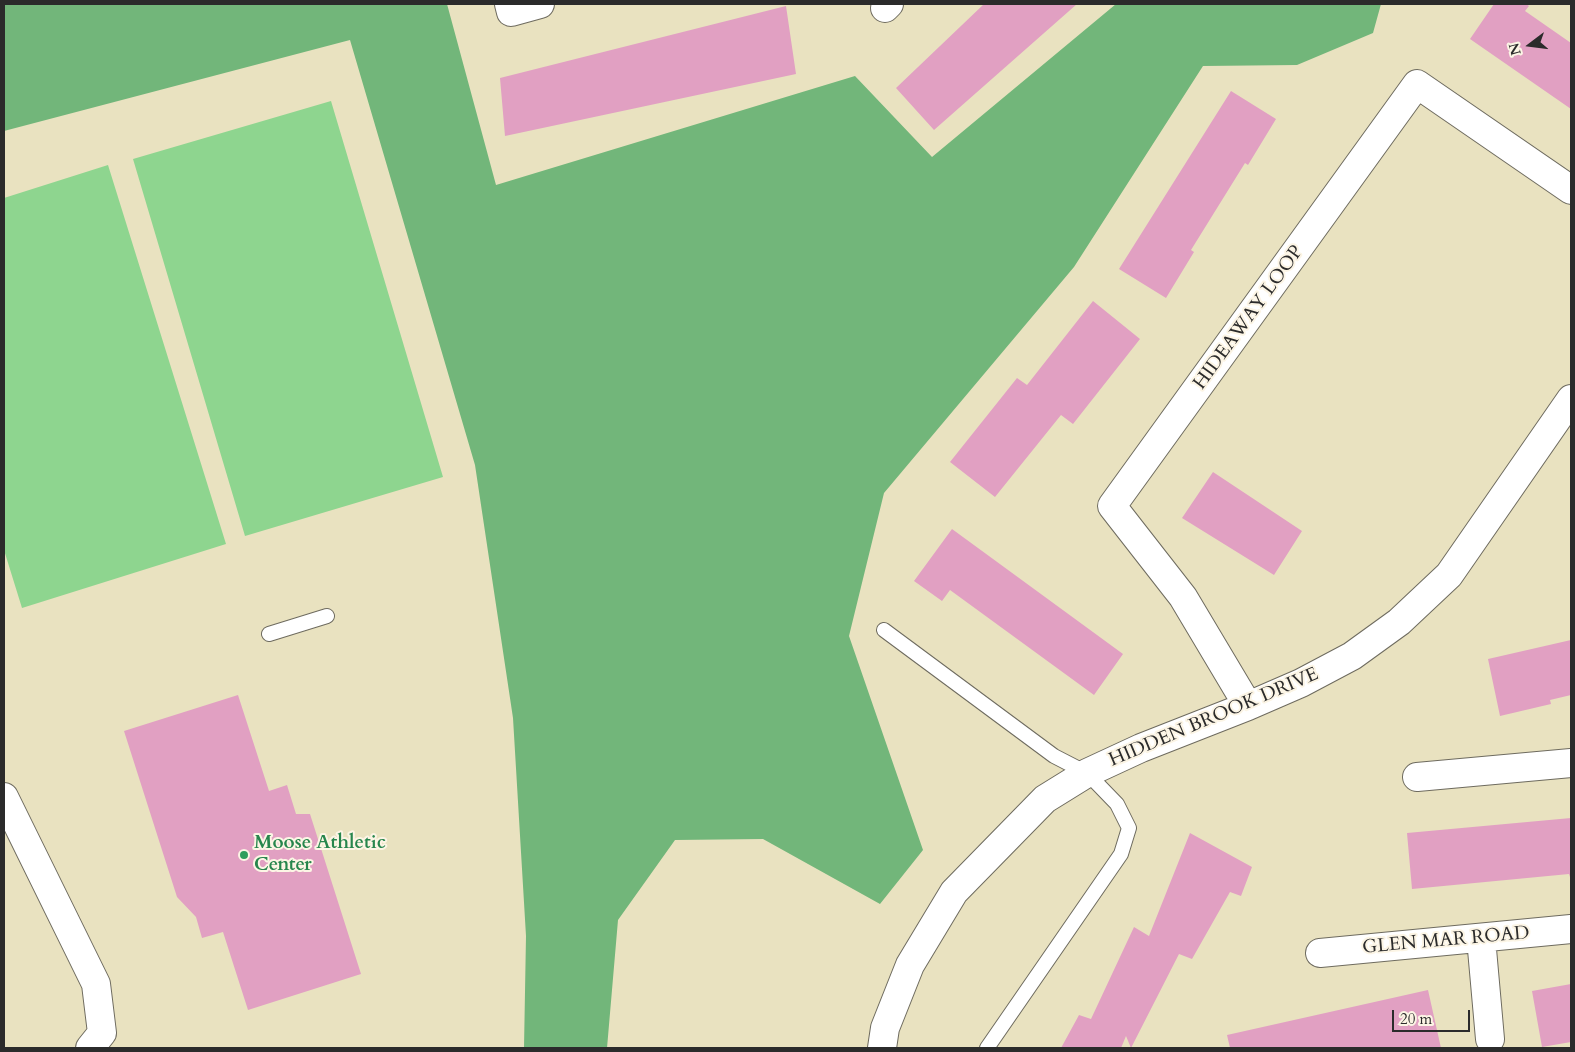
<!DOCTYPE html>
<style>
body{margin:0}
#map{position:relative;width:1575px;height:1052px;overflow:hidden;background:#e9e2c0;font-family:Cardo,serif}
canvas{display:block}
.frame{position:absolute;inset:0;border:5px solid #2b2b2b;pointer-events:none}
.north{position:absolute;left:1505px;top:20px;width:50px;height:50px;-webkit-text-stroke:4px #fcf5e5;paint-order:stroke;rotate:255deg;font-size:14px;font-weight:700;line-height:20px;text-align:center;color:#2b2b2b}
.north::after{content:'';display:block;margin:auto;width:18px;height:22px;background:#2b2b2b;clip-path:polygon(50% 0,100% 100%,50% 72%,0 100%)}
.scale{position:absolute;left:1392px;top:1010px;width:78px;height:22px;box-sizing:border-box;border:2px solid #2b2b2b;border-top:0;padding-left:6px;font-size:15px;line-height:18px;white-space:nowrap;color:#2b2b2b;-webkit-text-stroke:4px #fcf5e5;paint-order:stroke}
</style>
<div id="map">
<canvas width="1575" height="1052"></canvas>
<div class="frame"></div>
<div class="north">N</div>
<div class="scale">20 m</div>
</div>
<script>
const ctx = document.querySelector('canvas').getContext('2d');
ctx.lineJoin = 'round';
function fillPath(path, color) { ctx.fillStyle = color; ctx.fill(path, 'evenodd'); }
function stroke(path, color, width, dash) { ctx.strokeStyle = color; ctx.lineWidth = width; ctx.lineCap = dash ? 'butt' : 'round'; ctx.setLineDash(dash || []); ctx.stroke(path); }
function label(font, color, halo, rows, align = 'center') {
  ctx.font = font + ' Cardo,serif'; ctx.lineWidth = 4; ctx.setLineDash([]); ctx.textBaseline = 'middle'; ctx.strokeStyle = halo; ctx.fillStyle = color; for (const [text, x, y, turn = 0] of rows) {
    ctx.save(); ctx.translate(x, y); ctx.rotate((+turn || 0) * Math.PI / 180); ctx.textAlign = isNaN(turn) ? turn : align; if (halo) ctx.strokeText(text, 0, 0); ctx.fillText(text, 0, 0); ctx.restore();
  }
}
const green = new Path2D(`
 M331,101L443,477L245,536L133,159Z
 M108,165L226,544L22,608L4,550V198Z`);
const forest = new Path2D(`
 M4,4H447L496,185L855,76L932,157L1116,4H1381L1373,33L1297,65L1203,66L1074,267L884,493L849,636L923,850L880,904L763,839L675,840L618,920L607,1048H524L526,936L513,718L475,465L350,40L4,131Z`);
const building = new Path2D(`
 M984,4H1077L934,130L896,88Z
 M1494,4H1526L1529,6L1525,11L1571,43V109L1470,39Z
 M786,6L796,74L505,136L500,78Z
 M1231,91L1276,119L1248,165L1245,163L1191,250L1194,252L1166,298L1119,269Z
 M1093,301L1140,339L1073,424L1061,415L995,497L950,462L1017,378L1027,385Z
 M1213,472L1302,531L1274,575L1182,518Z
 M952,529L1123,654L1094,695L950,590L942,601L914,581Z
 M1571,640V695L1550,700L1551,704L1500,716L1488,659Z
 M238,695L269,791L287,785L296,814H310L361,974L248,1010L223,932L202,938L196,917L177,897L124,731Z
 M1571,818V880L1569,874L1412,889L1407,833Z
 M1190,833L1252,867L1241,896L1230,892L1192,959L1179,954L1131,1048L1126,1036L1121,1048H1061L1079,1015L1091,1019L1134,927L1149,936Z
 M1571,984V1042L1542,1047L1532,991Z
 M1428,990L1441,1048H1230L1227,1035Z`);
const lane = new Path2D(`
 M884,630L1054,756L1087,773L1117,804L1129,828L1121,854L987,1048
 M269,634L327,616`);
const street = new Path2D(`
 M509,4L511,12L540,4
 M885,8L889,4
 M1248,706L1183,597L1112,506L1417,84L1571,190
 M1417,777L1571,763
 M4,797L96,984L102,1033L90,1048
 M1481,938L1490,1039
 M1320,953L1571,929
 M882,1048L885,1028L910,965L954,892L1045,799L1087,773L1141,748L1248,706L1301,683L1352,656L1399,622L1449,575L1571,399`);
const markers = [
 [244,855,5,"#2e9e5b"]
];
const streetNames = [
 ["HIDEAWAY LOOP",1249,318,-54],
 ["HIDDEN BROOK DRIVE",1214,718,-23],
 ["GLEN MAR ROAD",1446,941,-5]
];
const leisureNames = [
 ["Moose Athletic",254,844],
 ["Center",254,866]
];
fillPath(green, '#8ed58f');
fillPath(forest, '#72b67a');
fillPath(building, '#e1a0c2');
stroke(lane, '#6e6b5f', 16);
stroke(street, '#6e6b5f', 30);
stroke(lane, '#fff', 14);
stroke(street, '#fff', 28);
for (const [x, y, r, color] of markers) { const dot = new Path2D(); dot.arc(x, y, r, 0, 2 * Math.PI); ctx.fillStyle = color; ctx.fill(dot); stroke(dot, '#fcf5e5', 2); }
label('19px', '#2b2b2b', '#fcf5e5', streetNames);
label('bold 19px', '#27864d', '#fcf5e5', leisureNames, 'left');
</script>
